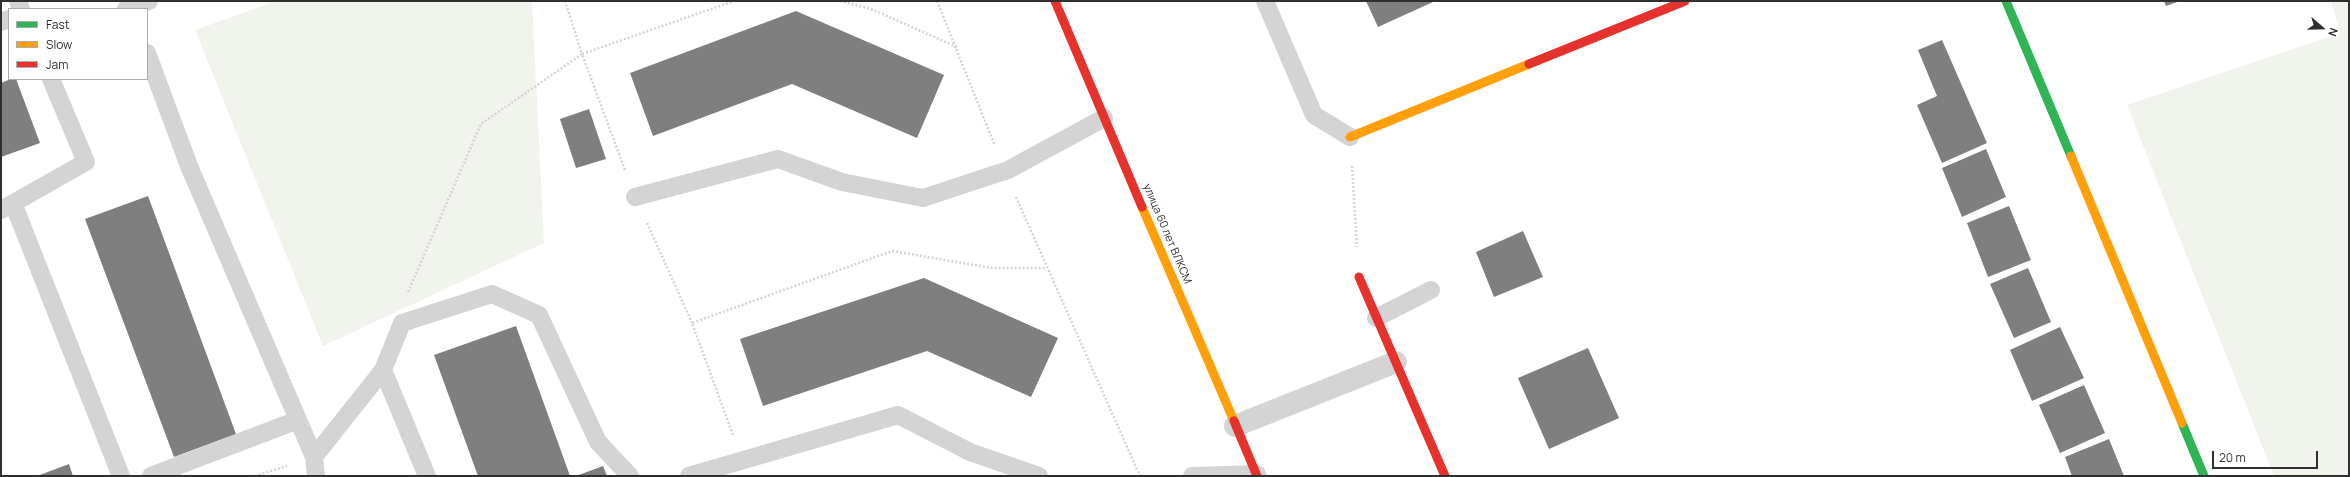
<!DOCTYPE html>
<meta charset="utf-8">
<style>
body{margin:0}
#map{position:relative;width:2350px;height:477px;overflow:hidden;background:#fff;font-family:Manrope,sans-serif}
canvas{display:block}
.frame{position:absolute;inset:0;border:2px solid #2f2f2f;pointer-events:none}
.legend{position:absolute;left:8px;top:8px;width:140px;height:72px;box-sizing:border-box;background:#fff;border:1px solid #acacac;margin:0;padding:5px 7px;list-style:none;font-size:12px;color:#2f2f2f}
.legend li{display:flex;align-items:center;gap:8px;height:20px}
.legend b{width:20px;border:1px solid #acacac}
.north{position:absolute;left:2302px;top:8px;width:40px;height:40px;-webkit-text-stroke:3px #fff;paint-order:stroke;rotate:110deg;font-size:11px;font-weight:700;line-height:16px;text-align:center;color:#2f2f2f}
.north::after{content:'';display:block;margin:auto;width:14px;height:18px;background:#2f2f2f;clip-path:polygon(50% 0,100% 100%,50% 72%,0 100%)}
.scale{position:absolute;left:2212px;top:451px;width:106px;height:18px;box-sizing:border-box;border:2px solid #2f2f2f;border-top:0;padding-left:5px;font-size:12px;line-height:14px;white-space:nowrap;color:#2f2f2f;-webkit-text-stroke:3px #fff;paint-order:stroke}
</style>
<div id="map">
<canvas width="2350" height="477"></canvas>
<div class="frame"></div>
<ul class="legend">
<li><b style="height:5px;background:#30b455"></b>Fast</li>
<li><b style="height:5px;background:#ff9f0a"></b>Slow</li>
<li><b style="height:5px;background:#e5322d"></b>Jam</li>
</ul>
<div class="north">N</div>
<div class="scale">20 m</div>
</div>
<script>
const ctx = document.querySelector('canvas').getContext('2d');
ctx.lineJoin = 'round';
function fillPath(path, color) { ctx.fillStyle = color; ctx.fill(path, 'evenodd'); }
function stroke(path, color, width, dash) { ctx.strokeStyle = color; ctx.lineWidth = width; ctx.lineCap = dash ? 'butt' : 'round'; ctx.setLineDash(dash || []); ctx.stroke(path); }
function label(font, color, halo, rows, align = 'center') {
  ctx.font = font + ' Manrope,sans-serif'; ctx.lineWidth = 4; ctx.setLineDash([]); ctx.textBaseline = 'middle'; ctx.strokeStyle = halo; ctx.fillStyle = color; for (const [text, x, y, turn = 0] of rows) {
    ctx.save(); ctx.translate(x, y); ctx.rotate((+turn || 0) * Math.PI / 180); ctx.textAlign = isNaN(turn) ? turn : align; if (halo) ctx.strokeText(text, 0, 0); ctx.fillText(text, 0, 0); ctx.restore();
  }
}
const green = new Path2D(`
 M276,1H532L544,243L323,346L195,30Z
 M2331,1H2349V476H2274L2127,105L2340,33Z`);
const building = new Path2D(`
 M1366,1H1432L1433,2L1378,27Z
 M2164,1H2180L2166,6Z
 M796,11L944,75L917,138L792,84L653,136L630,73Z
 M1942,40L1987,143L1942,163L1917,105L1937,96L1918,50Z
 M11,79H16L40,143L1,157V83Z
 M589,109L606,159L576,168L560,119Z
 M1986,149L2006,197L1962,217L1942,168Z
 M148,196L236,434L174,457L85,219Z
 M2009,206L2031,260L1988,277L1967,223Z
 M1523,231L1543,277L1494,297L1476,252Z
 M2028,268L2051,322L2014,338L1990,284Z
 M924,278L1058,338L1031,397L927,351L763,406L740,339Z
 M516,326L570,476H478L434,355Z
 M2060,327L2084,378L2032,401L2010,350Z
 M1588,348L1619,418L1549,449L1518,378Z
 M2084,385L2105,433L2060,453L2039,405Z
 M2109,439L2124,476H2072L2065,457Z
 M69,464L73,476H37Z
 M603,466L607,476H576Z`);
const path = new Path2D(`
 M840,1L871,9L957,47
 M937,1L995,146
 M1352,166L1357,247
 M625,170L582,54L734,1
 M1016,197L1140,476
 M647,223L692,323
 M408,292L481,124L582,54L565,1
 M733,435L692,323L892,251L992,268H1046
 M255,476L287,466`);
const lane = new Path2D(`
 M18,1L21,9
 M1265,1L1314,115L1350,137
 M126,9L149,1
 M1,22L9,19
 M147,53L189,166L314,457L316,476
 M635,197L778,159L842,182L923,198L1008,170L1104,118
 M13,203L121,476
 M1,210L86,162L51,79
 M1376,318L1431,290
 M383,370L427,476
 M314,457L383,370L402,323L492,294L539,315L598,442L630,476
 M151,476L298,420
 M689,476L898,415L970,452L1039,476
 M1192,476L1257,474`);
const street = new Path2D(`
 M1235,426L1396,362`);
const fast = new Path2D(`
 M2006,1L2071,156
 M2182,423L2204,476`);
const slow = new Path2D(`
 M1350,137L1529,64
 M2071,156L2182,423
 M1142,207L1234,421`);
const jam = new Path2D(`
 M1055,1L1142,207
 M1529,64L1685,1
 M1359,277L1445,476
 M1234,421L1257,476`);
const streetNames = [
 ["улица 60 лет ВЛКСМ",1167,234,67]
];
fillPath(green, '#f1f4ec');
fillPath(building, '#7f7f7f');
stroke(path, '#d4d4d4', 2.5, [2, 2]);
stroke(lane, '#d4d4d4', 18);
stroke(street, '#d4d4d4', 22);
stroke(fast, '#30b455', 9);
stroke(slow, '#ff9f0a', 9);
stroke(jam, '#e5322d', 9);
label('11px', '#2f2f2f', '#fff', streetNames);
</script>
